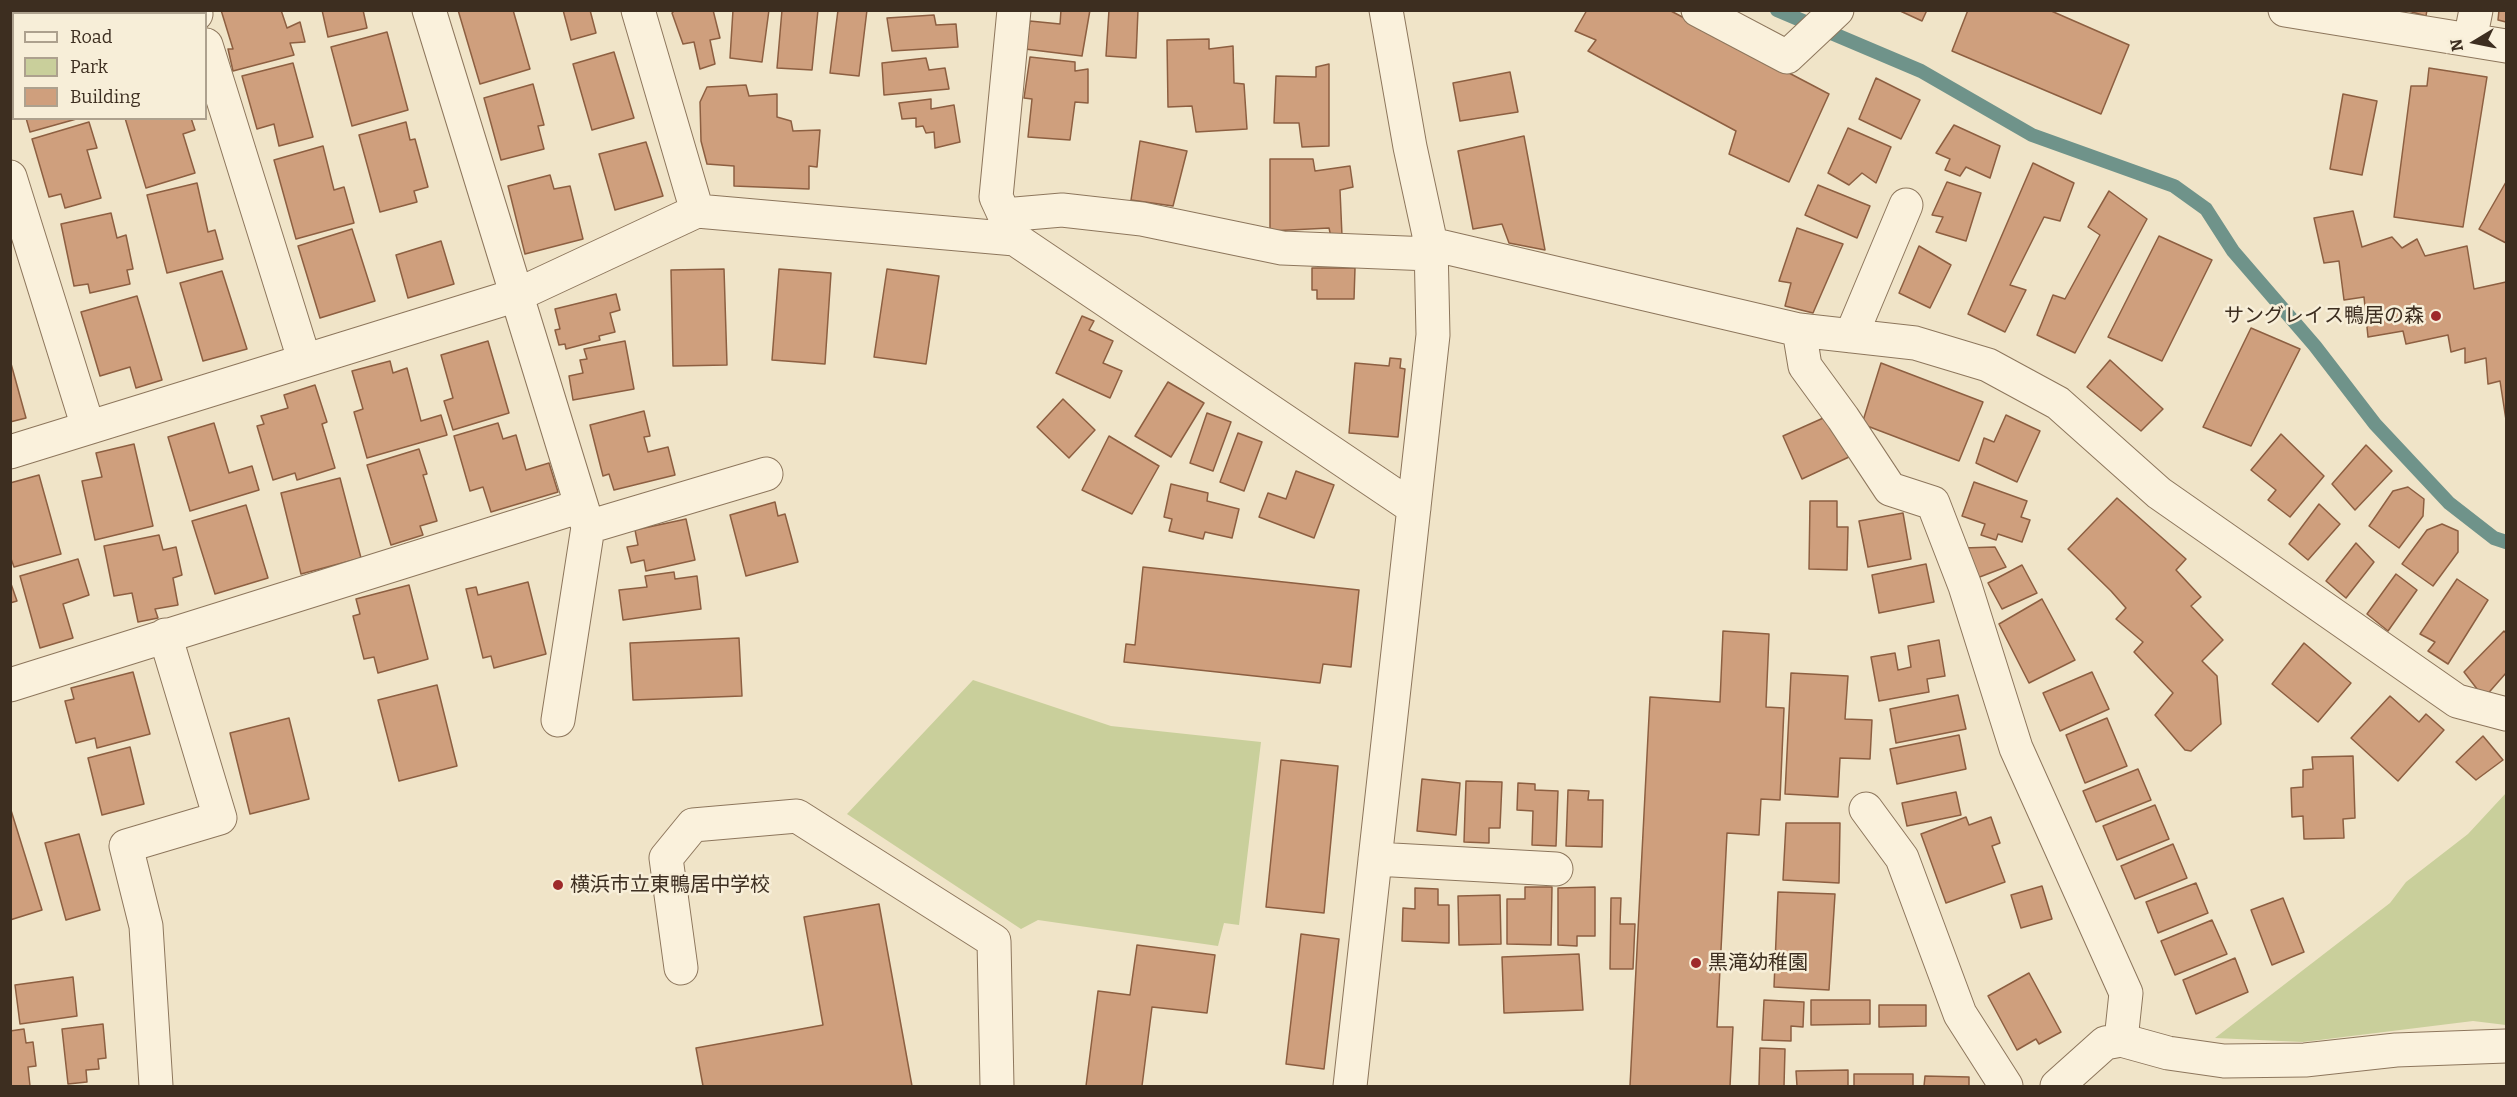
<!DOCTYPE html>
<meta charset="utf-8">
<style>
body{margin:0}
#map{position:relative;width:2517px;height:1097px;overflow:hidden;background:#f0e4c8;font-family:Bitter,serif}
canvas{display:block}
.frame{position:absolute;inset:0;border:12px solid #3d2e20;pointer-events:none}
.legend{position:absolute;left:12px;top:12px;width:195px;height:108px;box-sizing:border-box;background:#f7eed8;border:2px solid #ada18e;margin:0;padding:8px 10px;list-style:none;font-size:18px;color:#3d2e20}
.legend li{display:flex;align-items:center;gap:12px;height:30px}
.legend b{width:30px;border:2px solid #ada18e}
.north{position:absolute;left:2445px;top:12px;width:60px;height:60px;-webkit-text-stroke:4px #f7eed8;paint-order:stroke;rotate:260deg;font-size:16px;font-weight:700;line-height:24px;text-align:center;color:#3d2e20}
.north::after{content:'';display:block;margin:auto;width:21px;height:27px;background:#3d2e20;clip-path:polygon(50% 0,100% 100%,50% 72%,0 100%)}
</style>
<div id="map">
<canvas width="2517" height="1097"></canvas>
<div class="frame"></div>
<ul class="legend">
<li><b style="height:8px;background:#faf1dc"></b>Road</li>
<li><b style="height:16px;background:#c9cf9b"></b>Park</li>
<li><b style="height:16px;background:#cf9f7d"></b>Building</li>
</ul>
<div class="north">N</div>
</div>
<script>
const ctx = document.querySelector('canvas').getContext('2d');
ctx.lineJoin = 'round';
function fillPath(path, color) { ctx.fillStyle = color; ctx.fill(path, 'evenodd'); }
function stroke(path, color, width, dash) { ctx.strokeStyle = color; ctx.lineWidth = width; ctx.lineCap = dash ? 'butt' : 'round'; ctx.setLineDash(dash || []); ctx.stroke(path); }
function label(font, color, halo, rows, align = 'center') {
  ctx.font = font + ' Bitter,"Noto Sans JP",serif'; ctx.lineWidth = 5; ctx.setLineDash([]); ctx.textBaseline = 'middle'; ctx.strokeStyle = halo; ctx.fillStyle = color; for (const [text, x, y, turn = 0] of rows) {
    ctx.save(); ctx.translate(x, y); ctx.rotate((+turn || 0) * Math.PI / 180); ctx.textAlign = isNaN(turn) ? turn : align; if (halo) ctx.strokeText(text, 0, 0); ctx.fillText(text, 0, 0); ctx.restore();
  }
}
const green = new Path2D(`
 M973,680L1111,726L1261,742L1239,925L1224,923L1218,946L1038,920L1021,929L847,814Z
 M2506,793V1025L2473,1021L2303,1042L2215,1038L2390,903L2406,882L2468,834Z`);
const stream = new Path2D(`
 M1777,10L1921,71L2032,135L2174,186L2206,209L2233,251L2315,346L2375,424L2449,503L2494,538L2506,542`);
const building = new Path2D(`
 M10,10H63L64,14H14V22L10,23Z
 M221,10H281L287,28L300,22L305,42L290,43L294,55L233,71L228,49H233Z
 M322,10H363L367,28L328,37Z
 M458,10H513L530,69L480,84Z
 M563,10H590L596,33L571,40Z
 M675,10H713L720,38L710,40L715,64L700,69L694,42L683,44L672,13Z
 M733,10H769L762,62L730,58Z
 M782,10H818L812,70L777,68Z
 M838,10H867L859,76L830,73Z
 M1061,10H1090L1082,56L1025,49L1030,21L1060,24Z
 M1109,10H1138L1136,58L1106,56Z
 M1587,10H1669L1829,94L1789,182L1729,154L1736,131L1588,51L1596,40L1575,31Z
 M1898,10H1927L1922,21Z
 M1968,10H2049L2129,45L2101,114L1952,51Z
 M2405,10H2427L2426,16Z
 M2499,10H2506V22L2498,20Z
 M934,15L936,25L956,24L958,47L892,51L887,18Z
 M387,32L408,110L352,126L331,47Z
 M1209,39V49L1233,46L1234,83L1244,84L1247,129L1196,132L1192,106L1168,107L1167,40Z
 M614,52L634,118L592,130L573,64Z
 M1030,57L1075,62V71L1088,69V103L1075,102L1070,140L1028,137L1032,99L1024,98Z
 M926,58L929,70L945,68L949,89L884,95L882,63Z
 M293,63L313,137L279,146L274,124L257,129L242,76Z
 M1329,64V146L1302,147L1299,123H1274L1276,76L1316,77V67Z
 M2429,68L2487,77L2463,227L2394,217L2411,86H2427Z
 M1510,72L1518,112L1460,121L1453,83Z
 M1876,78L1920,100L1901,139L1859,119Z
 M533,84L544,125L538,126L544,149L501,160L484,98Z
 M746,85L749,96L777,94V117L791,121L793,131L820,130L817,167L809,166V189L734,186V166L707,164L701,141L700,102L707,87Z
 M2343,94L2377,101L2362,175L2330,169Z
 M931,99V109L954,105L960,142L935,148L934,132L926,133L923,126L916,127V118L902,119L899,103Z
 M26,118H80L30,132Z
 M125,118H191L195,130L183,134L195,173L146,188Z
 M89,122L97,148L87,150L101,198L65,208L61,194L49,197L32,139Z
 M406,122L410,140L415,139L428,187L414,191L417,202L380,212L359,135Z
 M1954,125L2000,146L1990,178L1966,167L1960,176L1945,170L1950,159L1936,153Z
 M1848,128L1891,147L1876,183L1862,173L1849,185L1828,173Z
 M1524,136L1545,250L1509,243L1502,224L1473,229L1458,151Z
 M1140,141L1187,151L1173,206L1131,200Z
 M646,142L663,196L615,210L599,154Z
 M323,146L334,190L344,187L354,223L296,239L274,160Z
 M1270,159H1313L1315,171L1350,166L1353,187L1340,190L1342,236L1331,237L1329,228L1270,231Z
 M2033,163L2074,183L2060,221L2044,217L2010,285L2026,290L2005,332L1968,314Z
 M550,175L554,189L570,186L583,239L525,254L508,186Z
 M1947,182L1981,193L1966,241L1936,232L1943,217L1932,215Z
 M2506,182V243L2479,229Z
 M197,183L208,232L215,230L223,259L167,273L147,195Z
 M1818,185L1870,206L1857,238L1805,215Z
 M2109,191L2147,219L2075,353L2037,335L2053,295L2065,299L2100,235L2088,227Z
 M2353,211L2362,247L2392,237L2402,248L2417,239L2425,256L2467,246L2474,289L2506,282V420L2500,381L2488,384L2486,358L2465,363V348L2451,352L2448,335L2406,344L2403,331L2368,337L2364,297L2344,300L2339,261L2324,263L2314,218Z
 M111,213L117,238L126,235L133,269L127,270L130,284L90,293L88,284L74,286L61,224Z
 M1797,228L1843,244L1813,313L1785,306L1791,283L1779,281Z
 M352,229L375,301L320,318L298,246Z
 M2159,236L2212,260L2162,361L2108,337Z
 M441,241L454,284L408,298L396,255Z
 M1919,246L1951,265L1930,308L1899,293Z
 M1312,268H1355L1354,299H1317V290H1312Z
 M724,269L727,365L673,366L671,270Z
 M779,269L831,273L825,364L772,360Z
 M887,269L939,276L926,364L874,357Z
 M222,271L247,349L203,361L180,283Z
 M616,294L620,310L610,313L615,332L599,336L600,340L566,349L565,344L559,345L555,330L560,329L555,309Z
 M137,296L162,380L136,388L130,367L100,376L81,312Z
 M1082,316L1094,321L1089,330L1113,341L1103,363L1122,371L1110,398L1056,373Z
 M2251,328L2300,349L2251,446L2203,427Z
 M488,341L509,413L453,430L444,401L453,398L441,355Z
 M625,341L634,389L573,400L569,376L583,373L580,360L587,359L584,349Z
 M1390,358L1401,359L1400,368L1405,369L1398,437L1349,433L1355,363L1389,366Z
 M10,360L26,418L10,422Z
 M2110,360L2163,409L2141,431L2087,387Z
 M390,361L393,373L407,368L421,421L441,415L447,435L367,458L354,412L363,409L352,371Z
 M1881,363L1983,402L1959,461L1862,424Z
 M1168,382L1204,403L1171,457L1135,436Z
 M315,385L327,422L322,424L335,468L297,480L295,473L273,480L257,426L264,424L261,416L288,408L284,395Z
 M1063,399L1095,430L1069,458L1037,427Z
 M644,411L650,436L644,437L648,452L668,447L675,475L614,490L609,474L603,476L590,425Z
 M1207,413L1231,422L1213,471L1190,463Z
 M1830,415L1849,457L1802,479L1783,436Z
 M2006,415L2040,431L2017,482L1976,463L1984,438L1994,442Z
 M214,423L229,473L252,466L259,490L190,511L168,437Z
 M498,423L503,439L516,435L526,470L549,463L558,492L491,512L483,487L470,491L454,436Z
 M1238,433L1262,442L1244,491L1220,482Z
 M2281,434L2324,476L2290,517L2268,500L2276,490L2251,470Z
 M1109,436L1159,466L1132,514L1082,490Z
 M134,444L153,526L95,540L82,481L102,477L96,453Z
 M2366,445L2392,471L2355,510L2332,484Z
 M419,449L427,474L423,475L437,521L420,526L423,535L391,545L367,465Z
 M1296,471L1334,485L1314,538L1259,517L1268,493L1286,499Z
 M39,475L61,554L14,567L10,556V483Z
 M340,478L361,558L301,574L281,493Z
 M1974,482L2027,501L2021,517L2030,520L2022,542L1998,534L1996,540L1981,535L1985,524L1962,516Z
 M1171,484L1208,493L1207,501L1239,509L1232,538L1205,532L1203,539L1169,531L1172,519L1164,517Z
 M2408,487L2424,499L2423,516L2399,548L2369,526L2393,491Z
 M2117,498L2186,559L2176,570L2201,597L2191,606L2223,640L2202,661L2217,676L2221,724L2191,751L2185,750L2155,715L2173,693L2134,652L2143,642L2116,619L2126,608L2111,591L2068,549Z
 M1810,501H1837V527H1848L1847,570L1809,569Z
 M775,502L778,516L785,514L798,562L746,576L730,515Z
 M2319,504L2340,524L2308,560L2289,544Z
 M246,505L268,578L215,594L192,521Z
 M1903,513L1911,559L1868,567L1859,521Z
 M686,519L695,560L646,571L644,560L631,563L627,547L638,545L635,530Z
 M2442,524L2458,531V552L2433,586L2402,564L2427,530Z
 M159,535L163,550L176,547L182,575L173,578L178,605L155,609L158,618L138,622L132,593L114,596L104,546Z
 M2356,543L2374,562L2346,598L2326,581Z
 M1995,547L2006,567L1977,578L1963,548Z
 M78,559L89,595L63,604L73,638L40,648L20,576Z
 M1926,564L1934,602L1879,613L1872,575Z
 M2022,565L2037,593L2002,609L1988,583Z
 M1143,567L1359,590L1351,667L1323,664L1320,683L1124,662L1126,644L1135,645Z
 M674,572L675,579L697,576L701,609L623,620L619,590L647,587L645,576Z
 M2396,574L2417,590L2388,631L2367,614Z
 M2457,579L2488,600L2448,664L2428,651L2435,642L2420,634Z
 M10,581L17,601L10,603Z
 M528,582L546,654L494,668L491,656L483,658L466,589L476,587L478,595Z
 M409,585L428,659L378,673L374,657L364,659L353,616L360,614L356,599Z
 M2042,599L2075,660L2029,683L1999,624Z
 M1723,631L1769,634L1766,707L1784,708L1780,800L1761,799L1759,835L1727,833L1717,1027H1733L1730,1086H1630L1650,697L1720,702Z
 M2504,631L2506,633V673L2484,698L2464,672Z
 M739,638L742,696L633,700L630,643Z
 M1939,640L1945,676L1927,679L1929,692L1879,701L1871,657L1895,653L1898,670L1911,667L1908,646Z
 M2304,643L2351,683L2318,722L2272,684Z
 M133,672L150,734L97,748L95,738L76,743L65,701L74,699L71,688Z
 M2092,672L2109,709L2060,731L2043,693Z
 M1791,673L1848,676L1845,719L1872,720L1870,759L1840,758L1838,797L1785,794Z
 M437,685L457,766L399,781L378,700Z
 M1958,695L1966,729L1896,743L1890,709Z
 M2390,696L2419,722L2426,714L2444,730L2398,781L2351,738Z
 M289,718L309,799L250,814L230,733Z
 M2107,718L2127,766L2085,783L2066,735Z
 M1959,735L1966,769L1897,784L1890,749Z
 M2483,736L2503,760L2476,780L2456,762Z
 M130,747L144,804L102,815L88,758Z
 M2353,756L2355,818L2343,819L2344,838L2304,839L2303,816L2292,817L2291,788L2303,787V770L2313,769L2312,757Z
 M1281,760L1338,766L1324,913L1266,907Z
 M2138,769L2151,800L2096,822L2083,791Z
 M1422,779L1460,783L1456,835L1417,831Z
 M1466,781L1502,782L1500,828H1489V843L1464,842Z
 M1518,783L1535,784V790L1558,791L1556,846L1532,845L1533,811L1517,810Z
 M1568,790L1589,791L1588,800H1603L1602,847L1566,846Z
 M1956,792L1961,815L1907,826L1902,803Z
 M2155,805L2169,839L2117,860L2103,826Z
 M10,807L42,910L10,920Z
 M1966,817L1969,825L1991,817L2000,843L1992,846L2005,882L1946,903L1921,834Z
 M1786,823H1840L1839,883L1783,880Z
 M79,834L100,910L66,920L45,843Z
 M2173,844L2187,878L2135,899L2121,866Z
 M2196,883L2208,913L2158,933L2146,902Z
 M2042,886L2052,919L2021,928L2011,895Z
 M1525,887H1552L1551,945L1507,944V899H1525Z
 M1595,887V936H1577V946L1558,945V888Z
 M1415,888L1438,889V905H1449V943L1402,941L1403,908L1415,909Z
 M1778,892L1835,894L1829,990L1774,987Z
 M1500,895L1501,944L1459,945L1458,896Z
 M1611,898H1621L1620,924H1635L1633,969H1610Z
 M2283,898L2304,952L2272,965L2251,910Z
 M879,904L912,1086H703L696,1048L823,1025L804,917Z
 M2212,920L2227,954L2175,975L2161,941Z
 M1301,934L1339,939L1324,1069L1286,1064Z
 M1137,945L1215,955L1207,1013L1152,1007L1142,1086H1086L1098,991L1130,995Z
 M1579,954L1583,1010L1504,1013L1502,957Z
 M2235,958L2248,992L2196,1014L2183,980Z
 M2029,973L2061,1032L2039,1044L2036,1039L2017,1050L1988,996Z
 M73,977L77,1016L20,1024L15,985Z
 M1764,1000L1804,1002L1803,1027L1791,1026V1041L1762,1040Z
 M1811,1000H1870V1024L1811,1025Z
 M1879,1005H1926V1026L1879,1027Z
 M103,1024L106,1058L98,1059L99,1069L86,1070L87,1082L68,1084L62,1029Z
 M24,1029L26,1043L33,1042L36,1066L28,1067L30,1086H10V1031Z
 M1760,1048L1785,1049L1784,1086H1759Z
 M1848,1070V1086H1797L1796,1071Z
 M1854,1074H1913V1086H1854Z
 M1925,1076L1969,1077V1086H1924Z`);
const minor = new Path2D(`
 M195,10L196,14
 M429,10L588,527L558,720
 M638,10L697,211
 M1698,10L1787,57L1837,10
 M2285,10L2506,46
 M2470,40L2476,10
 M206,45L304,359
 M10,177L88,427
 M1004,215L1062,210L1142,219L1282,248L1430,254
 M1013,234L996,197L1014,10
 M1431,244L1799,330L1915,343L1988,365L2058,403L2159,493L2457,701L2506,714
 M1799,330L1805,366L1843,418L1890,489L1933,503L1965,586L2016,748L2126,993L2121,1040
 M1851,336L1906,205
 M10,452L517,295L697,211L1015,239L1414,508
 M588,527L766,474
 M10,685L581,506
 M1866,809L1902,858L1960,1014L2006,1086
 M1375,859L1556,869
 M681,968L666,858L693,825L797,816L994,941L997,1086
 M156,1086L146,926L126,846L220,818L165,635
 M1350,1086L1433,335L1431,244L1410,147L1386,10
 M2057,1086L2105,1043L2121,1040L2168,1053L2224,1061L2305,1060L2396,1050L2506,1046`);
const markers = [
 [2436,316,6,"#9e2a2b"],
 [558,885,6,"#9e2a2b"],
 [1696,963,6,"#9e2a2b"]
];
const poiNames = [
 ["サングレイス鴨居の森",2424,316,"right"],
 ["横浜市立東鴨居中学校",570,885],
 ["黒滝幼稚園",1708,963]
];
fillPath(green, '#c9cf9b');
stroke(stream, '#6f938a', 14);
fillPath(building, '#cf9f7d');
stroke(building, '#8d5f41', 1.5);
stroke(minor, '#8d765c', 35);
stroke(minor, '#faf1dc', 33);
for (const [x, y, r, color] of markers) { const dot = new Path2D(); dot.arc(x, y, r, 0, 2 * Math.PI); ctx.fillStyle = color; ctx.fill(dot); stroke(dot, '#f7eed8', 2); }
label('20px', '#3d2e20', '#f7eed8', poiNames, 'left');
</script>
